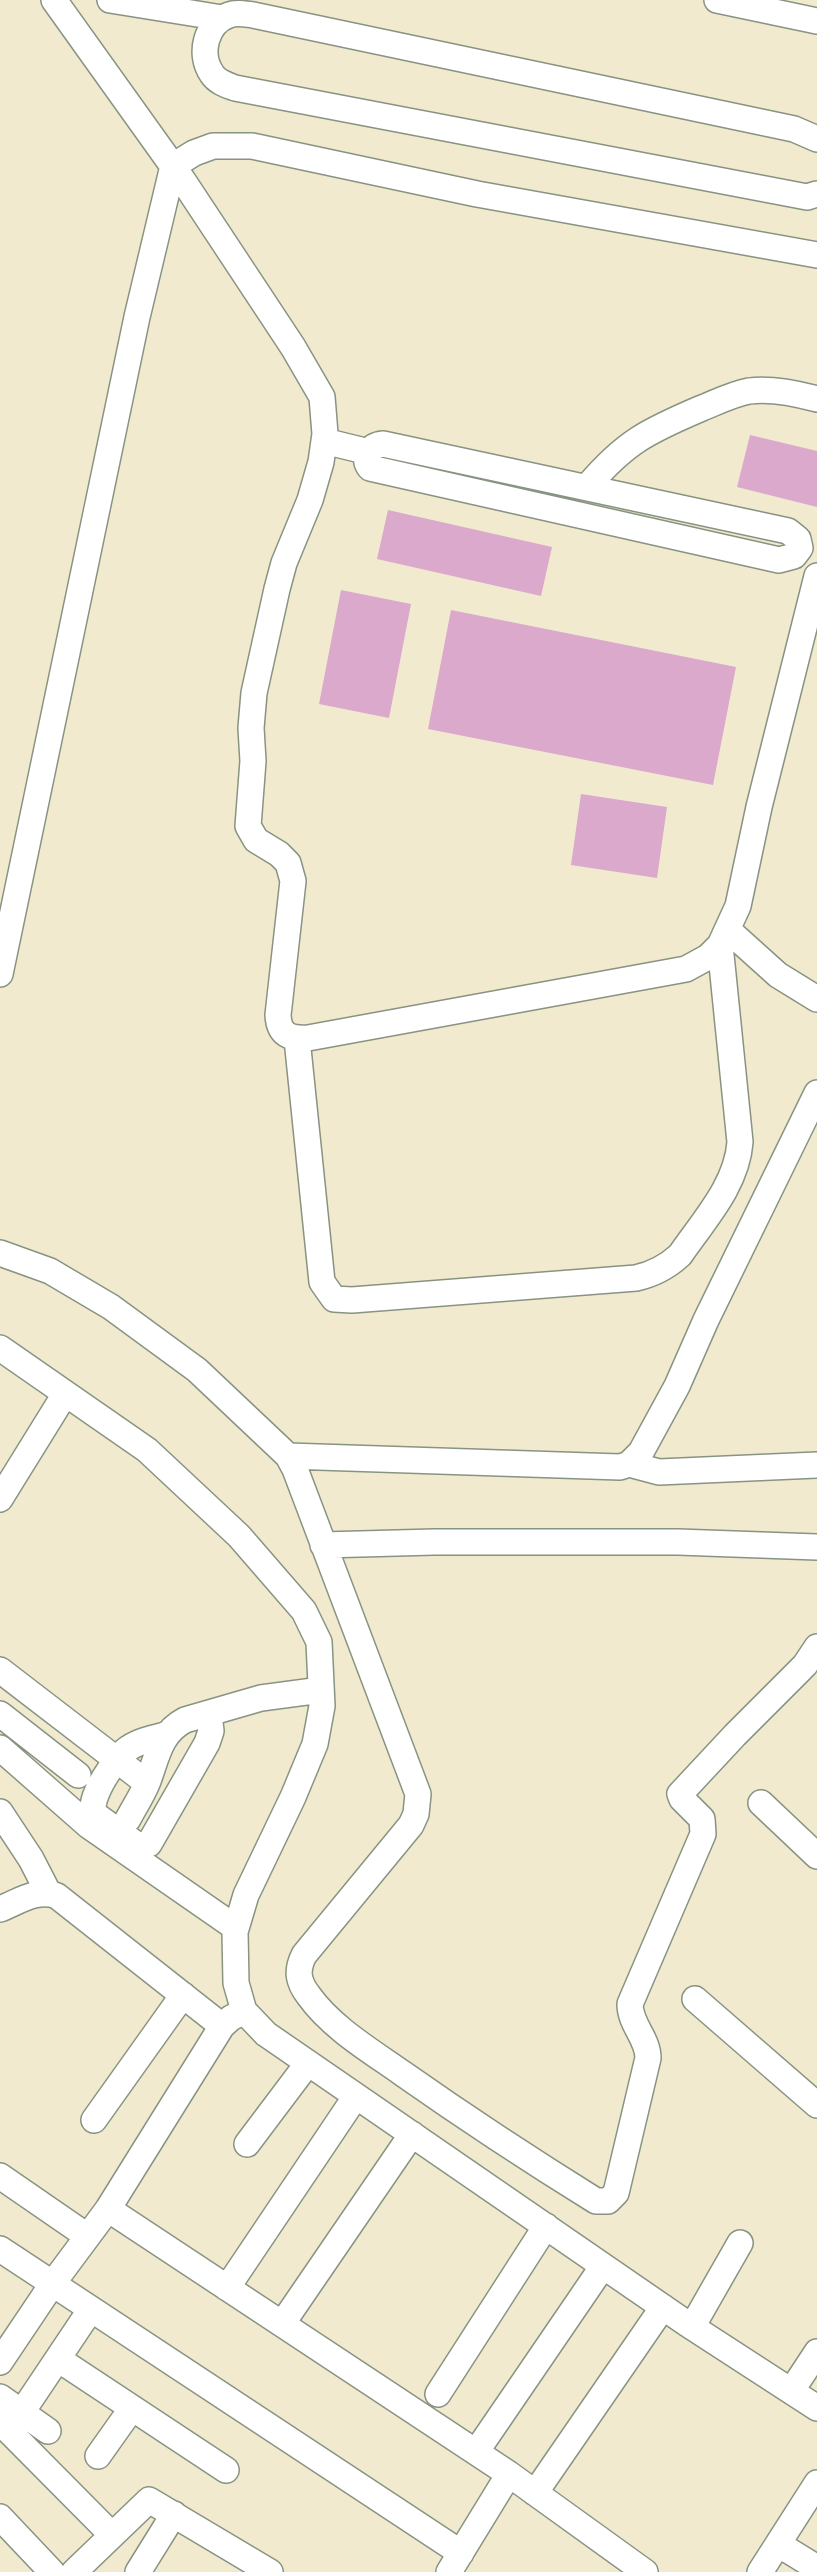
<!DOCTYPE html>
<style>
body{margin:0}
canvas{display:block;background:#f1eacf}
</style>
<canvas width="817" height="2572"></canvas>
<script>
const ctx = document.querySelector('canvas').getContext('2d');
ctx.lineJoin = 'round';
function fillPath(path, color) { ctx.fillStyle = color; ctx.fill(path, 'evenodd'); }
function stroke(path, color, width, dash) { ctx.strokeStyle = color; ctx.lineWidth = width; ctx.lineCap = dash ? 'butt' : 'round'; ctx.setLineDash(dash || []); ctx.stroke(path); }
const building = new Path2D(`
 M750,435L817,451V507L737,487Z
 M388,510L552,547L541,596L377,559Z
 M341,590L411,604L389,718L319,704Z
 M451,610L736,667L713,785L428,729Z
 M581,794L667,807L657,878L571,865Z`);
const minor = new Path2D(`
 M54,0L182,179L293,347L322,397L325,434L321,462L310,500L284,563L277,589L254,693L251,728L253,761L248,826L256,840L279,854L288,863L293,881L278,1015C279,1035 290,1039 308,1038L686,969L708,957L720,945L738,906L759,807L817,576
 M110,0L222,18
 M717,0L817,21
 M817,139L794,129L253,15C245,14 237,12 229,15C206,23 198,54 212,74C217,82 227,85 235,88L807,197L817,194
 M324,441L369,452
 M383,444L788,531L798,539L800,548L794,556L779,560L370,468C361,457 371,445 383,444Z
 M587,487C625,442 648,431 702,408C717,402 733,394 749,391C771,388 795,393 817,399
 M728,930L778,975L817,999
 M0,974L137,317L173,166L194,153L213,146H252L477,194L817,255
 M297,1039L322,1282L334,1299L352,1300L636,1278C654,1274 667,1267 680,1255C704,1220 737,1185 740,1142L720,945
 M0,1253L50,1271L111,1307L197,1370L288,1456L295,1469L418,1794L416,1814L411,1825L304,1955C296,1971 298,1982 309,1996C332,2028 371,2051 402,2073C466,2118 530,2160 596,2201H608L616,2193L648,2058C648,2038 630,2025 630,2004L703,1834L702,1819L682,1799L680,1794L735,1735L805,1665L817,1647
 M0,1348L147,1450L239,1536L304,1611L319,1642L322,1706L315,1744L293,1797L246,1895L235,1932L236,1983L244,2011L266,2034L686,2323L817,2408
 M288,1456L620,1467L629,1464L641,1452L677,1386L706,1320L817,1093
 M629,1464L659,1472L817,1465
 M0,1499L65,1394
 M323,1545L434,1542H678L817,1547
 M0,1670L147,1783
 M0,1714L78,1775
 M165,1735C153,1738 139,1741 129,1748C116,1756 87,1799 94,1814L140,1847L149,1844L207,1743L211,1731L209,1714
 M0,1748L89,1826L236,1928
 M761,1803L817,1856
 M0,1812L31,1859L48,1892
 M128,1819C135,1806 143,1794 148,1781C157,1757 160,1733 185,1720L261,1698L321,1690
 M0,1909C18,1902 38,1888 57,1896L222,2026
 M695,1999L817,2105
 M94,2120L183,1995
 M247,2144L308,2063
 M0,2176L87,2236
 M108,2209L509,2474L645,2572
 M0,2249L461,2553
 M227,2288L356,2096
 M282,2324L412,2134
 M692,2327L740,2243
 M58,2359L226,2470
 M0,2362L53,2283L108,2209L222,2026L231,2018L244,2011
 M792,2390L817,2352
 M438,2394L546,2226
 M0,2397L48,2431
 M22,2412L91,2309
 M0,2422L112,2535
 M476,2452L603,2266
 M98,2456L132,2408
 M535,2493L663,2307
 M0,2517L52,2572
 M778,2544L817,2568
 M74,2572L149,2500L270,2572
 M138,2572L174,2514
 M449,2572L509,2474
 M760,2572L817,2483`);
fillPath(building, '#dba9cc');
stroke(minor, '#889482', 28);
stroke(minor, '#fff', 25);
</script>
